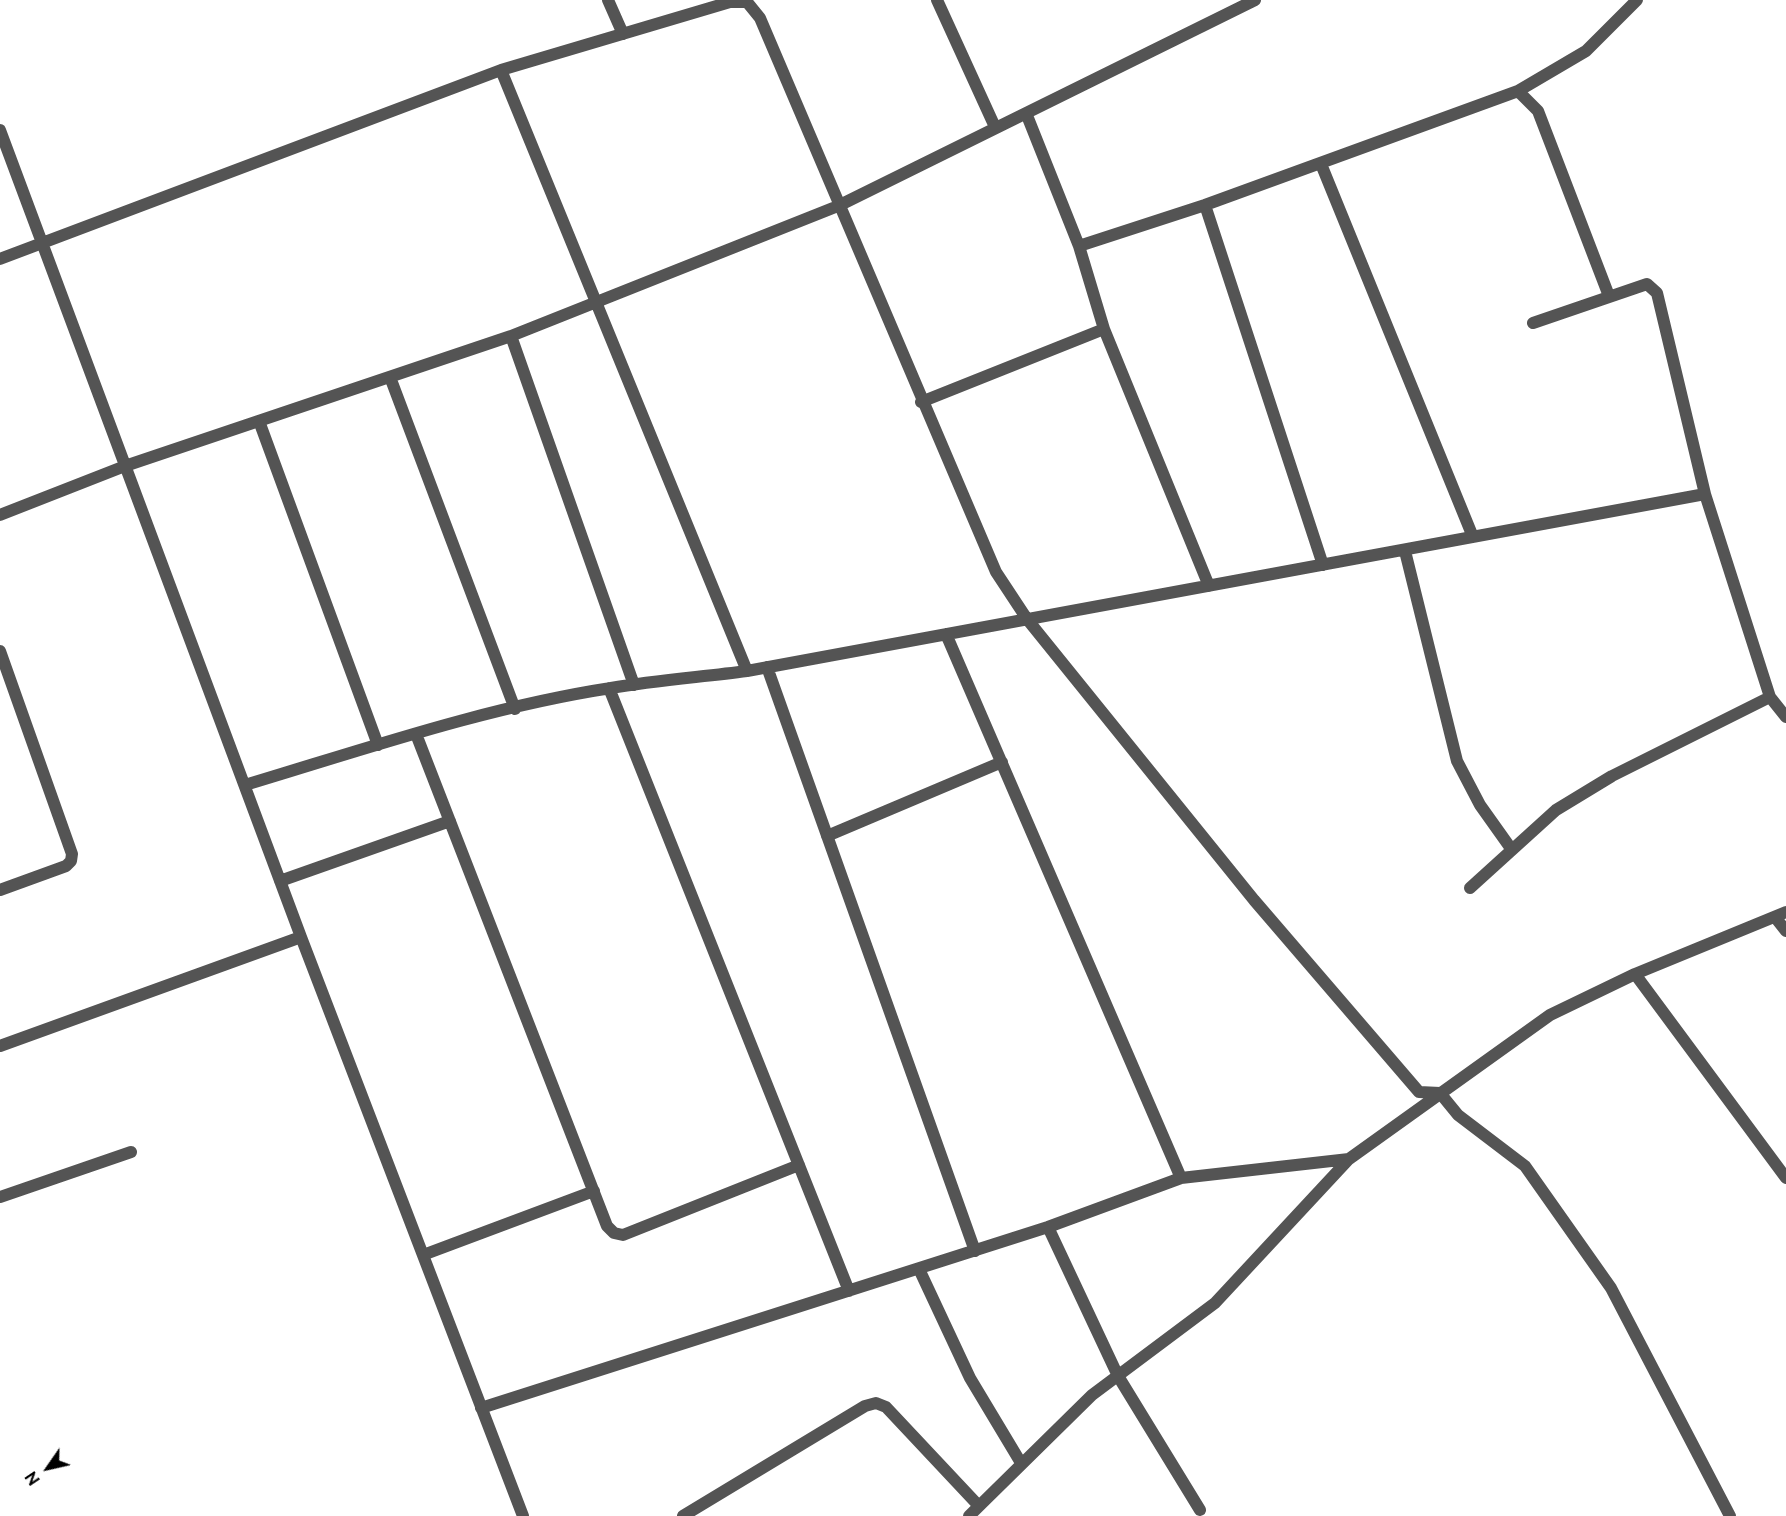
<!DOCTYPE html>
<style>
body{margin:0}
#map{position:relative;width:1786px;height:1516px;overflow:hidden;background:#fff;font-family:Raleway,sans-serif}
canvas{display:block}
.north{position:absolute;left:18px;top:1438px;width:60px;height:60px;-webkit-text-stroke:4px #fff;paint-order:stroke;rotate:236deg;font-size:16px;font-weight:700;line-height:24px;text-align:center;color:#000}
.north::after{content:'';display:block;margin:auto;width:21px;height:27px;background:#000;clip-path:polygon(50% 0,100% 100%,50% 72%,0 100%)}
</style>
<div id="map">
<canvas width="1786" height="1516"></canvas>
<div class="north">N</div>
</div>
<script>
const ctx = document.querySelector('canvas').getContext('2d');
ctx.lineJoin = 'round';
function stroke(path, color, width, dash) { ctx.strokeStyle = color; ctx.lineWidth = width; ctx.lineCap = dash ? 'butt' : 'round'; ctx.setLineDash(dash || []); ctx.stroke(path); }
const street = new Path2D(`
 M608,0L623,34
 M937,0L995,127
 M501,70L747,671L1705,494L1657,293L1647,284L1533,323
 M1518,91L1586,51L1637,0
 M1026,113L1079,246
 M0,130L301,937L523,1516
 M1321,164L1473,537
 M1205,205L1323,565
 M0,259L501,70L730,2H747L760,18L996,572L1027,619L1254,900L1419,1092L1440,1093L1458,1115L1525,1166L1611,1288L1730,1516
 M1104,329L1209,586
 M511,336L634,685
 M390,377L515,709
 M921,402L1104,329L1079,246L1205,205L1518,91L1538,111L1609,296
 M259,421L378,745
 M1705,494L1770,697L1786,717
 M0,515L125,466L511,336L838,206L1255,0
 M1405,551L1457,761L1480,805L1512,850
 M946,634L1181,1178
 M0,651L72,854L71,861L66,866L0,890
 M767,667L975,1251
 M609,688L849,1291
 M416,734L607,1226L614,1233L623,1235L799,1165
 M245,785C365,749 487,707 611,688C656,680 702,677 747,671
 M827,836L1002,762
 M280,881L450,821
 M1470,888L1556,810L1612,776L1770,697
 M1775,917L1786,931
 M1635,974L1786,1178
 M0,1046L301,937
 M0,1197L131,1152
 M1048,1227L1118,1376L1200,1510
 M423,1255L594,1191
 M919,1269L970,1378L1021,1463
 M481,1408L1048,1227L1181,1178L1349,1159L1550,1015L1635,974L1786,912
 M683,1516L865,1406L876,1403L886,1407L978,1505
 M969,1516L1092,1395L1215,1303L1349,1159`);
stroke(street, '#545454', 12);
</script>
